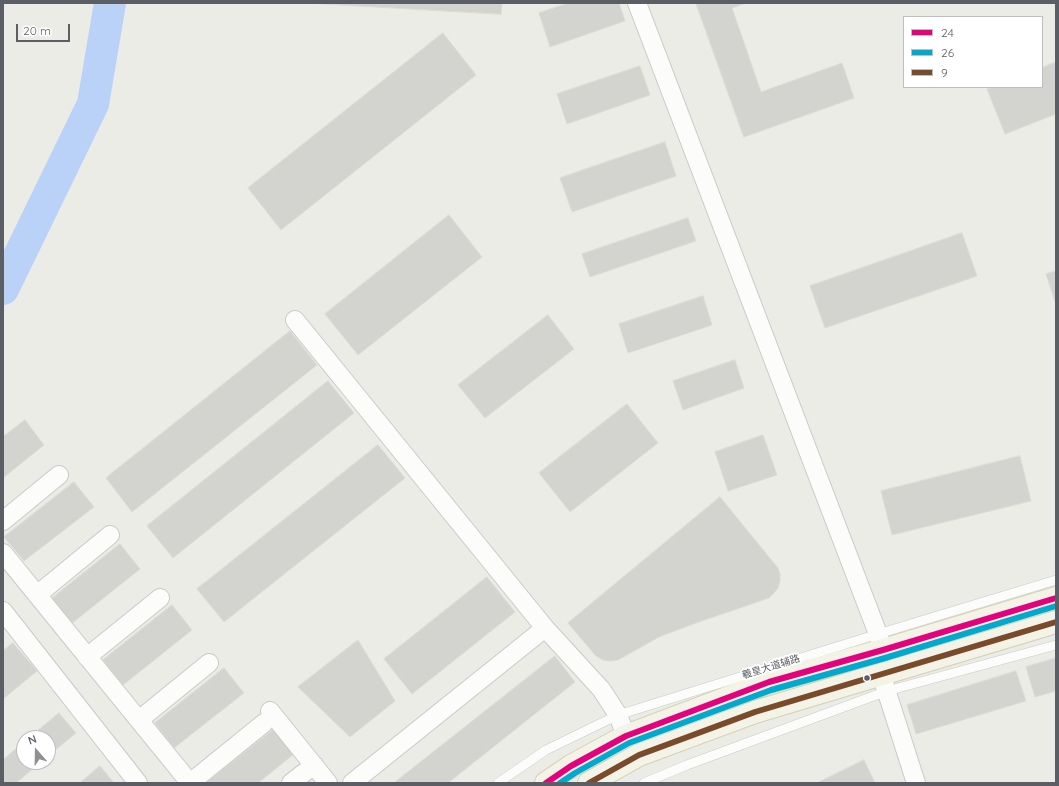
<!DOCTYPE html>
<meta charset="utf-8">
<style>
body{margin:0}
#map{position:relative;width:1059px;height:786px;overflow:hidden;background:#ecece7;font-family:Quicksand,sans-serif}
canvas{display:block}
.frame{position:absolute;inset:0;border:4px solid #5c5e65;pointer-events:none}
.legend{position:absolute;left:903px;top:16px;width:140px;height:72px;box-sizing:border-box;background:#fff;border:1px solid #bebfc1;margin:0;padding:5px 7px;list-style:none;font-size:12px;color:#5c5e65}
.legend li{display:flex;align-items:center;gap:8px;height:20px}
.legend b{width:20px;border:1px solid #bebfc1}
.north{position:absolute;left:16px;top:730px;width:40px;height:40px;box-sizing:border-box;background:#fff;border:1px solid #bebfc1;border-radius:50%;rotate:340deg;font-size:11px;font-weight:700;line-height:16px;text-align:center;color:#5c5e65}
.north::after{content:'';display:block;margin:auto;width:14px;height:18px;background:#8e9092;clip-path:polygon(50% 0,100% 100%,50% 72%,0 100%)}
.scale{position:absolute;left:16px;top:24px;width:54px;height:18px;box-sizing:border-box;border:2px solid #5c5e65;border-top:0;padding-left:5px;font-size:12px;line-height:14px;white-space:nowrap;color:#5c5e65;-webkit-text-stroke:3px #fff;paint-order:stroke}
</style>
<div id="map">
<canvas width="1059" height="786"></canvas>
<div class="frame"></div>
<ul class="legend">
<li><b style="height:5px;background:#e5007d"></b>24</li>
<li><b style="height:5px;background:#00a9ce"></b>26</li>
<li><b style="height:5px;background:#7a4b2a"></b>9</li>
</ul>
<div class="north">N</div>
<div class="scale">20 m</div>
</div>
<script>
const ctx = document.querySelector('canvas').getContext('2d');
ctx.lineJoin = 'round';
function stroke(path, color, width, dash) { ctx.strokeStyle = color; ctx.lineWidth = width; ctx.lineCap = dash ? 'butt' : 'round'; ctx.setLineDash(dash || []); ctx.stroke(path); }
function fillPath(path, color) { ctx.fillStyle = color; ctx.fill(path, 'evenodd'); }
function label(font, color, halo, rows, align = 'center') {
  ctx.font = font + ' Quicksand,"Noto Sans SC",sans-serif'; ctx.lineWidth = 3.5; ctx.setLineDash([]); ctx.textBaseline = 'middle'; ctx.strokeStyle = halo; ctx.fillStyle = color; for (const [text, x, y, turn = 0] of rows) {
    ctx.save(); ctx.translate(x, y); ctx.rotate((+turn || 0) * Math.PI / 180); ctx.textAlign = isNaN(turn) ? turn : align; if (halo) ctx.strokeText(text, 0, 0); ctx.fillText(text, 0, 0); ctx.restore();
  }
}
const river = new Path2D(`
 M3,289L93,104L110,3`);
const building = new Path2D(`
 M307,3H502L501,14Z
 M569,3H619L625,21L550,47L539,13Z
 M696,3H746L732,8L761,92L842,63L854,98L744,137Z
 M443,33L476,75L281,230L248,188Z
 M1056,62V114L1005,134L987,89L993,87H1042V68Z
 M640,66L650,95L567,124L557,94Z
 M665,142L676,176L572,212L560,178Z
 M449,215L482,257L358,355L325,314Z
 M688,218L696,241L590,277L582,254Z
 M962,233L977,276L825,328L810,286Z
 M1056,271V305L1046,274Z
 M703,296L712,325L628,353L619,324Z
 M548,315L574,349L485,418L458,385Z
 M290,331L317,365L132,512L106,478Z
 M735,360L744,388L683,410L673,381Z
 M328,381L354,413L173,558L147,526Z
 M627,404L658,443L570,512L539,473Z
 M25,420L44,445L3,478V437Z
 M763,435L777,475L728,491L715,452Z
 M378,445L405,478L224,622L197,589Z
 M1020,456L1031,501L892,535L881,491Z
 M74,482L94,507L24,561L4,537Z
 M720,497L778,568L780,574V581L778,588L774,593L769,598L696,623L659,637L618,660L610,661L603,660L596,656L568,623Z
 M120,544L140,569L71,624L51,599Z
 M487,577L515,612L412,694L384,659Z
 M172,605L192,630L123,685L103,660Z
 M358,640L395,701L350,737L298,687Z
 M13,643L37,671L3,699V651Z
 M555,656L575,682L448,783H394Z
 M1056,658V691L1035,697L1026,667Z
 M224,668L244,693L174,748L155,723Z
 M1016,671L1026,701L916,734L907,705Z
 M59,713L76,733L48,756V738H29Z
 M274,729L294,754L258,783H206Z
 M24,742V762H41L16,783H3V760Z
 M864,760L875,783H817Z
 M100,766L114,783H80Z`);
const lane = new Path2D(`
 M498,783L546,750L618,715L878,634L1056,580
 M644,783L687,765L887,691L1056,645`);
const street = new Path2D(`
 M637,3L878,634L883,650
 M295,320L545,628L601,689L618,715L626,736
 M3,521L59,475
 M3,553L190,783L264,723
 M37,595L110,535
 M3,611L138,783
 M87,657L160,598
 M881,674L916,783
 M270,711L328,783
 M139,720L209,663
 M291,783L314,765
 M352,783L545,628`);
const primary = new Path2D(`
 M546,783L571,766L626,736L769,682L883,650L1056,598
 M589,783L639,755L755,712L1056,622`);
const bus1 = new Path2D(`
 M546,783L571,766L626,736L769,682L883,650L1056,598`);
const bus2 = new Path2D(`
 M560,783L575,773L629,743L771,690L885,658L1056,606`);
const bus3 = new Path2D(`
 M589,783L639,755L755,712L1056,622`);
const markers = [
 [867,678,3.5,"#5c5e65"]
];
const streetNames = [
 ["羲皇大道辅路",771,667,-17]
];
stroke(river, '#bad1f8', 32);
fillPath(building, '#d3d3d0');
stroke(building, '#dcdbd6', 1);
stroke(lane, '#c9cac9', 10);
stroke(street, '#c9cac9', 20);
stroke(primary, '#d5d2b4', 24);
stroke(lane, '#fcfcfb', 9);
stroke(street, '#fcfcfb', 18);
stroke(primary, '#f3f3e8', 22);
stroke(bus1, '#e5007d', 6);
stroke(bus2, '#00a9ce', 6);
stroke(bus3, '#7a4b2a', 6);
for (const [x, y, r, color] of markers) { const dot = new Path2D(); dot.arc(x, y, r, 0, 2 * Math.PI); ctx.fillStyle = color; ctx.fill(dot); stroke(dot, '#fff', 1.5); }
label('10px', '#5c5e65', '#fff', streetNames);
</script>
